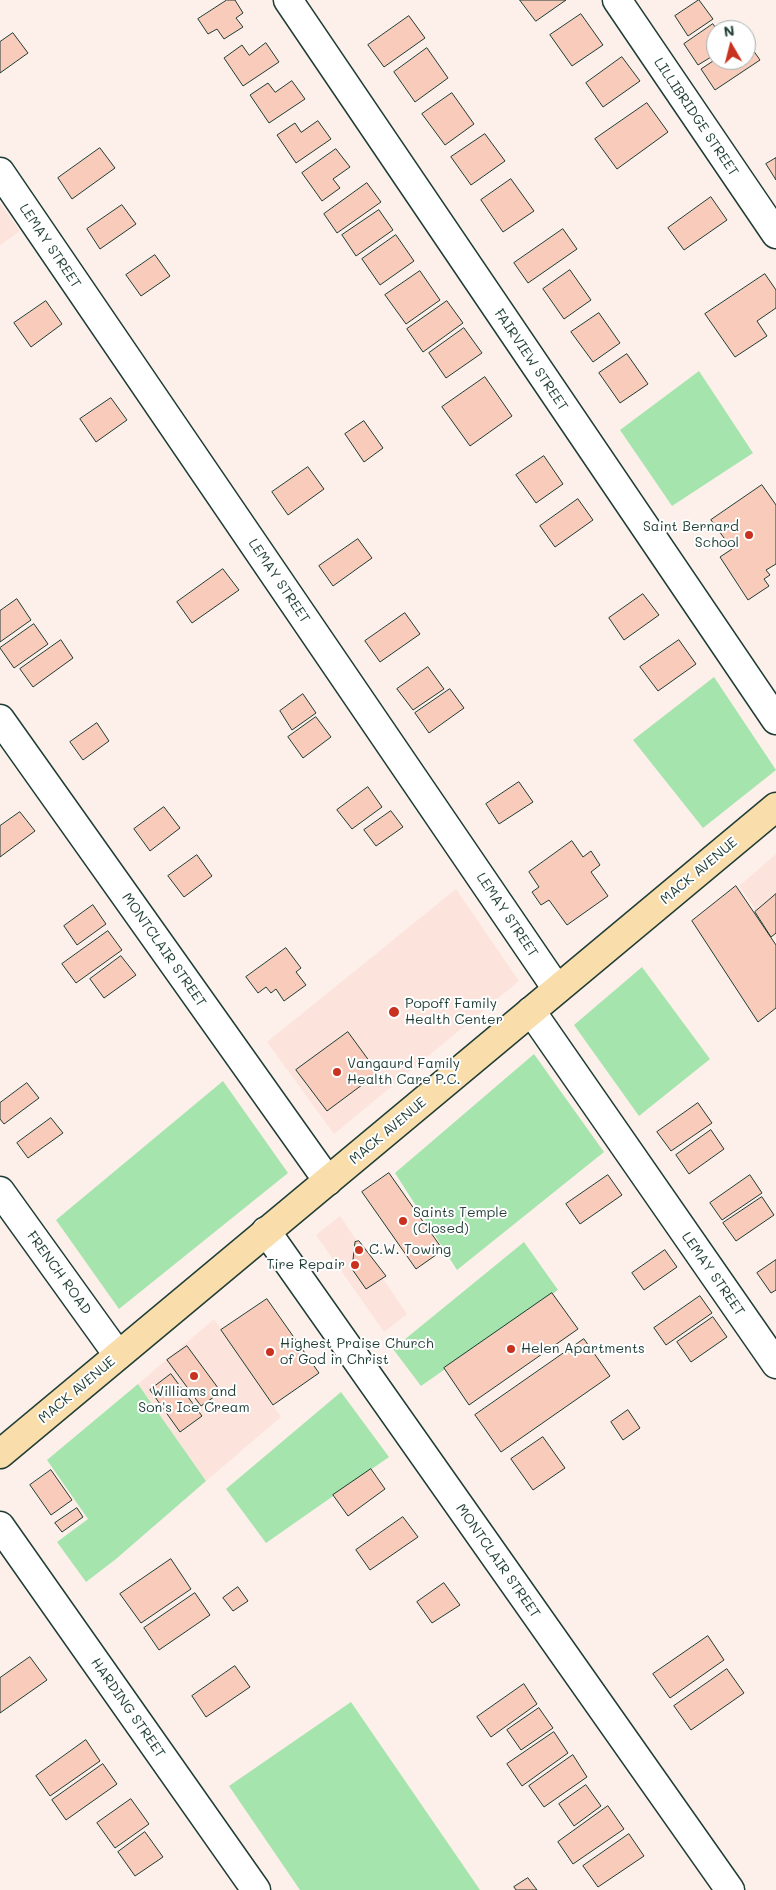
<!DOCTYPE html>
<style>
body{margin:0}
#map{position:relative;width:776px;height:1890px;overflow:hidden;background:#fdefea;font-family:Mali,sans-serif}
canvas{display:block}
.north{position:absolute;left:706px;top:20px;width:50px;height:50px;box-sizing:border-box;background:#fff;border:1px solid #a5b1ae;border-radius:50%;rotate:352deg;font-size:14px;font-weight:700;line-height:20px;text-align:center;color:#1f3d34}
.north::after{content:'';display:block;margin:auto;width:18px;height:22px;background:#c8321e;clip-path:polygon(50% 0,100% 100%,50% 72%,0 100%)}
</style>
<div id="map">
<canvas width="776" height="1890"></canvas>
<div class="north">N</div>
</div>
<script>
const ctx = document.querySelector('canvas').getContext('2d');
ctx.lineJoin = 'round';
function fillPath(path, color) { ctx.fillStyle = color; ctx.fill(path, 'evenodd'); }
function stroke(path, color, width, dash) { ctx.strokeStyle = color; ctx.lineWidth = width; ctx.lineCap = dash ? 'butt' : 'round'; ctx.setLineDash(dash || []); ctx.stroke(path); }
function label(font, color, halo, rows, align = 'center') {
  ctx.font = font + ' Mali,sans-serif'; ctx.lineWidth = 4; ctx.setLineDash([]); ctx.textBaseline = 'middle'; ctx.strokeStyle = halo; ctx.fillStyle = color; for (const [text, x, y, turn = 0] of rows) {
    ctx.save(); ctx.translate(x, y); ctx.rotate((+turn || 0) * Math.PI / 180); ctx.textAlign = isNaN(turn) ? turn : align; if (halo) ctx.strokeText(text, 0, 0); ctx.fillText(text, 0, 0); ctx.restore();
  }
}
const built = new Path2D(`
 M0,203L20,231L0,245Z
 M776,854V939L739,886Z
 M456,889L519,981L334,1134L267,1042Z
 M340,1216L407,1314L384,1332L316,1235Z
 M214,1319L281,1417L206,1481L138,1384Z`);
const green = new Path2D(`
 M699,371L753,453L672,506L620,430Z
 M714,677L776,770L703,828L633,740Z
 M642,967L710,1059L639,1116L574,1025Z
 M534,1054L604,1152L457,1270L395,1173Z
 M223,1081L288,1173L119,1309L56,1220Z
 M524,1242L558,1290L421,1386L393,1349Z
 M138,1384L206,1481L116,1559L86,1582L57,1542L88,1519L47,1460Z
 M341,1392L389,1457L266,1543L226,1489Z
 M351,1702L480,1890H300L229,1786Z`);
const building = new Path2D(`
 M227,0H235L243,13L236,18L243,27L224,39L217,29L208,34L198,19Z
 M520,0H566L536,21Z
 M699,0L713,19L688,36L675,16Z
 M581,14L603,45L572,66L550,35Z
 M409,16L425,38L384,67L368,45Z
 M713,24L717,30L716,54L698,65L684,44Z
 M13,33L28,53L0,73V42Z
 M746,40L760,60L715,90L701,69L716,59L746,60Z
 M266,43L279,62L243,86L224,58L242,45L249,55Z
 M427,48L448,78L415,102L394,72Z
 M622,57L640,81L603,107L586,83Z
 M292,81L305,99L269,123L250,95L268,83L275,92Z
 M452,93L474,124L445,145L422,114Z
 M647,103L668,132L617,169L595,139Z
 M318,121L331,139L296,163L277,135L295,123L301,132Z
 M485,134L505,161L471,185L451,157Z
 M100,148L115,168L72,199L58,178Z
 M336,149L350,167L333,179L340,188L322,201L302,173Z
 M776,158V180L766,164Z
 M511,179L534,211L503,232L481,200Z
 M367,183L381,202L337,233L324,214Z
 M711,197L727,220L684,250L668,228Z
 M122,205L136,224L100,249L87,229Z
 M379,210L393,230L356,256L342,235Z
 M563,229L577,249L528,283L514,263Z
 M396,235L414,261L380,285L362,259Z
 M155,255L170,276L141,296L126,275Z
 M570,270L591,300L564,319L543,289Z
 M420,271L440,300L406,324L385,295Z
 M765,274L776,290V308L757,321L767,336L735,357L705,314Z
 M46,301L62,324L31,347L14,323Z
 M447,301L463,323L423,352L407,329Z
 M599,313L620,343L593,362L571,332Z
 M464,328L482,353L446,378L429,353Z
 M627,354L648,384L620,403L599,373Z
 M485,377L512,416L470,446L442,407Z
 M111,398L127,420L96,442L80,419Z
 M364,421L383,448L364,462L345,434Z
 M544,456L563,484L536,503L516,475Z
 M308,467L324,489L288,515L272,492Z
 M762,485L776,505V564L766,570L770,575L764,579L769,586L748,600L720,557L732,549L711,520Z
 M578,499L593,520L555,547L540,526Z
 M358,539L372,558L333,586L319,566Z
 M223,569L239,590L192,623L177,602Z
 M643,594L659,615L624,640L609,618Z
 M17,599L31,620L0,642V611Z
 M405,613L420,634L380,662L365,641Z
 M34,624L48,644L14,668L0,648Z
 M61,640L73,658L33,687L20,669Z
 M679,640L696,664L658,691L640,667Z
 M428,667L444,689L413,710L397,689Z
 M450,689L464,708L429,733L415,713Z
 M303,694L316,713L292,730L280,711Z
 M316,717L331,737L303,758L288,737Z
 M97,723L109,741L83,760L70,742Z
 M519,782L533,802L499,824L486,804Z
 M368,787L382,807L352,829L337,810Z
 M164,807L180,828L150,851L134,829Z
 M391,811L403,827L376,846L364,830Z
 M20,812L35,831L0,857V826Z
 M572,841L583,857L591,851L600,865L591,872L608,896L567,925L549,900L541,905L532,892L539,887L529,872Z
 M197,855L212,876L184,897L168,876Z
 M736,886L776,945V1008L758,1022L692,921Z
 M776,894V933L771,937L755,912Z
 M93,905L106,924L77,945L64,926Z
 M108,931L122,950L76,983L62,964Z
 M286,948L301,968L296,972L306,985L284,1001L276,989L271,993L266,987L258,993L246,977Z
 M121,956L136,975L104,998L90,979Z
 M348,1032L378,1073L327,1111L296,1070Z
 M27,1083L39,1098L4,1124L0,1119V1103Z
 M698,1103L712,1123L671,1151L657,1132Z
 M51,1118L63,1133L28,1158L17,1143Z
 M711,1130L724,1149L689,1174L676,1155Z
 M389,1173L443,1250L416,1269L362,1192Z
 M608,1175L622,1195L580,1224L566,1204Z
 M750,1175L762,1193L722,1220L710,1203Z
 M762,1197L774,1215L736,1241L723,1223Z
 M359,1241L386,1276L366,1289L352,1269L355,1242Z
 M665,1250L677,1267L644,1290L632,1273Z
 M776,1260V1290L771,1293L757,1273Z
 M552,1293L578,1329L469,1405L444,1368Z
 M700,1296L712,1313L666,1345L654,1328Z
 M267,1299L319,1373L273,1405L221,1330Z
 M713,1317L727,1337L691,1362L677,1342Z
 M584,1339L610,1376L501,1452L475,1415Z
 M187,1346L221,1392L201,1406L167,1360Z
 M171,1374L202,1416L180,1432L150,1390Z
 M628,1410L640,1428L623,1440L611,1422Z
 M543,1437L565,1468L533,1490L511,1459Z
 M371,1469L385,1489L348,1516L333,1495Z
 M51,1470L72,1500L51,1515L30,1485Z
 M77,1508L83,1517L62,1532L55,1523Z
 M403,1517L418,1537L370,1570L356,1550Z
 M171,1559L191,1589L141,1623L120,1594Z
 M444,1583L460,1605L432,1623L417,1602Z
 M238,1587L248,1601L233,1611L223,1598Z
 M195,1593L210,1615L159,1650L144,1628Z
 M708,1636L724,1660L670,1698L653,1674Z
 M30,1657L47,1680L0,1713V1678Z
 M235,1666L250,1687L206,1717L192,1696Z
 M727,1669L744,1693L691,1730L674,1706Z
 M524,1684L537,1704L491,1737L477,1717Z
 M539,1708L553,1728L521,1750L507,1730Z
 M554,1732L568,1753L522,1786L507,1764Z
 M86,1740L100,1761L50,1796L36,1776Z
 M573,1755L587,1777L544,1807L529,1786Z
 M103,1764L117,1784L66,1820L52,1800Z
 M586,1785L601,1806L574,1826L559,1804Z
 M131,1799L149,1824L115,1848L97,1823Z
 M608,1806L624,1829L573,1864L558,1842Z
 M145,1832L163,1857L135,1876L118,1852Z
 M629,1834L644,1856L598,1887L583,1866Z
 M528,1878L537,1890H516L514,1887Z`);
const minor = new Path2D(`
 M288,0L776,720
 M617,0L776,234
 M0,172L557,989
 M0,719L328,1181
 M531,1011L776,1364
 M0,1191L118,1355
 M266,1231L730,1890
 M0,1526L256,1890`);
const major = new Path2D(`
 M0,1454L776,807`);
const markers = [
 [749,535,5,"#c8321e"],
 [394,1012,6,"#c8321e"],
 [337,1072,5,"#c8321e"],
 [403,1221,5,"#c8321e"],
 [359,1250,5,"#c8321e"],
 [355,1265,5,"#c8321e"],
 [511,1349,5,"#c8321e"],
 [270,1352,5,"#c8321e"],
 [194,1376,5,"#c8321e"]
];
const streetNames = [
 ["LILLIBRIDGE STREET",696,117,56],
 ["LEMAY STREET",50,246,56],
 ["FAIRVIEW STREET",531,360,56],
 ["LEMAY STREET",279,581,56],
 ["MACK AVENUE",699,871,-40],
 ["LEMAY STREET",507,915,56],
 ["MONTCLAIR STREET",164,950,55],
 ["MACK AVENUE",388,1131,-40],
 ["FRENCH ROAD",59,1273,54],
 ["LEMAY STREET",713,1274,55],
 ["MACK AVENUE",77,1390,-40],
 ["MONTCLAIR STREET",498,1561,55],
 ["HARDING STREET",128,1708,55]
];
const poiNames = [
 ["Saint Bernard",739,527,"right"],
 ["School",739,543,"right"],
 ["Popoff Family",405,1004],
 ["Health Center",405,1020],
 ["Vangaurd Family",347,1064],
 ["Health Care P.C.",347,1080],
 ["Saints Temple",413,1213],
 ["(Closed)",413,1229],
 ["C.W. Towing",369,1250],
 ["Tire Repair",345,1265,"right"],
 ["Highest Praise Church",280,1344],
 ["of God in Christ",280,1360],
 ["Helen Apartments",521,1349],
 ["Williams and",194,1392,"center"],
 ["Son's Ice Cream",194,1408,"center"]
];
fillPath(built, '#fce4dc');
fillPath(green, '#a5e5ad');
fillPath(building, '#f8cbba');
stroke(building, '#1f3d34', 1);
stroke(minor, '#1f3d34', 31);
stroke(major, '#1f3d34', 31);
stroke(minor, '#fff', 28);
stroke(major, '#f9ddab', 28);
for (const [x, y, r, color] of markers) { const dot = new Path2D(); dot.arc(x, y, r, 0, 2 * Math.PI); ctx.fillStyle = color; ctx.fill(dot); stroke(dot, '#fff', 2); }
label('14px', '#1f3d34', '#fff', streetNames);
label('14px', '#1f3d34', '#fff', poiNames, 'left');
</script>
